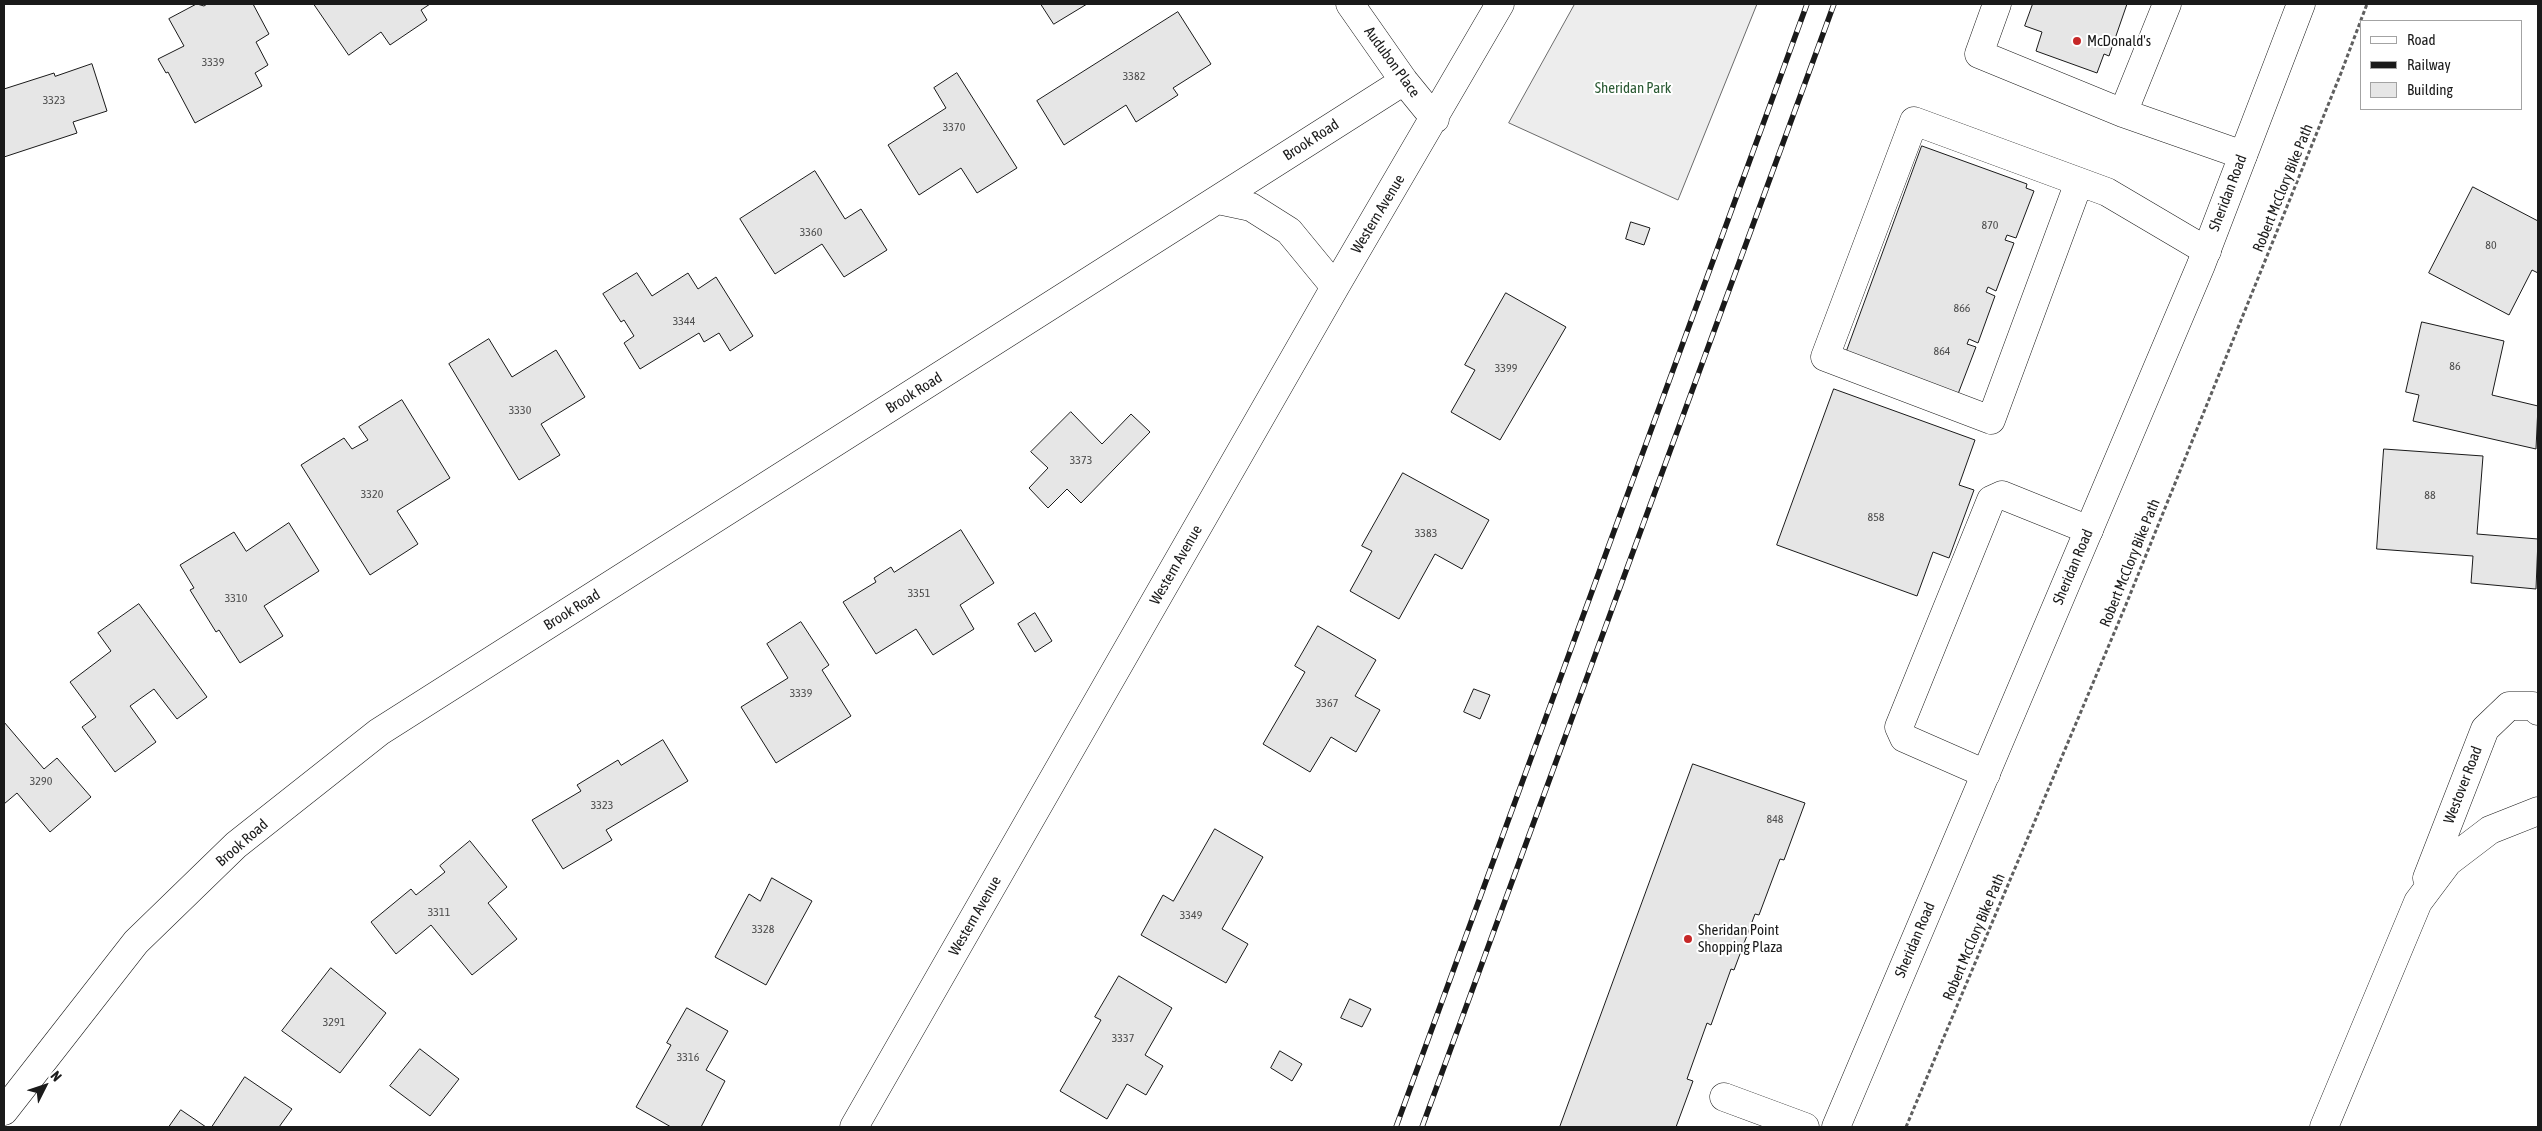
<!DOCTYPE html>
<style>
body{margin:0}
#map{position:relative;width:2542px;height:1131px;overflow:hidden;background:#fff;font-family:"Asap Condensed",sans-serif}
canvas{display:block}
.frame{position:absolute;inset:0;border:5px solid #1a1a1a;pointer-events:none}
.legend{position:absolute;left:2360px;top:20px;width:162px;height:90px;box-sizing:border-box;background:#fff;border:1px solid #a3a3a3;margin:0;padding:6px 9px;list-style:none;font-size:15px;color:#1a1a1a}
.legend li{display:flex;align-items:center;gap:10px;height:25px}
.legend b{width:25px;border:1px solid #a3a3a3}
.north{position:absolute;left:20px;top:1061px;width:50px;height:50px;-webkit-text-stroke:4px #fff;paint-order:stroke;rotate:49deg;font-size:14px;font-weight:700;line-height:20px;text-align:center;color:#1a1a1a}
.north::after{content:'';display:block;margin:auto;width:18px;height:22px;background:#1a1a1a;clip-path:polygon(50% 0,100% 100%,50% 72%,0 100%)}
</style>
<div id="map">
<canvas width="2542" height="1131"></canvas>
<div class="frame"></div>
<ul class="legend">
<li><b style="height:6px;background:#fff"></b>Road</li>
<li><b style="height:6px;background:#1a1a1a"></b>Railway</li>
<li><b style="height:14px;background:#e6e6e6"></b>Building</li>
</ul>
<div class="north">N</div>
</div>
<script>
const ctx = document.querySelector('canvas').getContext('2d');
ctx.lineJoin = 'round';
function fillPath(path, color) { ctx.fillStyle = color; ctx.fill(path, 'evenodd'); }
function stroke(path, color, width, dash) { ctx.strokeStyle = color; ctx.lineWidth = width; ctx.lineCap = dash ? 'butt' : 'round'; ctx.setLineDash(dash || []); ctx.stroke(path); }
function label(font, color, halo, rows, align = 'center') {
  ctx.font = font + ' "Asap Condensed",sans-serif'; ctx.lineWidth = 4; ctx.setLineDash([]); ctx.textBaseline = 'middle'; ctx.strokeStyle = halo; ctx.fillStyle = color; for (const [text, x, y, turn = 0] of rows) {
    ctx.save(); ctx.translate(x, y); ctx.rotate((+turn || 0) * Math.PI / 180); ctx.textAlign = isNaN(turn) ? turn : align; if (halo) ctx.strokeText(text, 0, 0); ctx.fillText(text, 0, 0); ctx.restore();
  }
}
const built = new Path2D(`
 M1575,4H1757L1678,200L1509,123Z`);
const building = new Path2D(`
 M197,4L204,6L207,4H253L269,34L256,42L268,65L255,73L262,86L195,123L168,72L166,73L158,59L184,46L169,19Z
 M314,4H430L421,10L427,20L390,45L381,32L349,55Z
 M1041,4H1087L1054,24Z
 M2033,4H2127L2109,56L2104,54L2097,73L2036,51L2042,32L2025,26Z
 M1178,12L1211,64L1173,88L1178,95L1136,122L1126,105L1064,145L1037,101Z
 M92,64L107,111L73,122L77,133L4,157V89L54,73L55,76Z
 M957,73L1017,168L977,193L961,168L919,195L888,145L946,108L934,88Z
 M1922,146L2027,184L2026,188L2034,191L2016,238L2007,235L2005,240L2014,243L1996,291L1988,287L1986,292L1995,296L1978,343L1969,339L1967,344L1976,347L1958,394L1845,356Z
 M815,171L845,219L861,209L887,250L844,277L822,244L775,274L740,219Z
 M2473,187L2538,221V273L2532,270L2509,315L2429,273Z
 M1631,222L1650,228L1644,245L1626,239Z
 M637,273L652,296L688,273L698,289L716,277L753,336L730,351L719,333L704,342L699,333L640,369L624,343L634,336L624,320L621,322L603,294Z
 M1506,293L1566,327L1500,440L1451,412L1475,370L1465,365Z
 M2422,322L2504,341L2492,395L2538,406L2536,449L2413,421L2419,395L2406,392Z
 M489,339L512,377L556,350L585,397L541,424L560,455L519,480L449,364Z
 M1834,389L1975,440L1959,485L1974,490L1949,558L1933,552L1917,596L1777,545Z
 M402,400L450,478L397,511L418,544L370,575L301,465L344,438L352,449L368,440L359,427Z
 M1071,412L1102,444L1131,414L1150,432L1081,503L1067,489L1048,508L1029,488L1048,468L1031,452Z
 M2384,449L2483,456L2477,534L2538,539L2536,589L2471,583L2473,556L2377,549Z
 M1403,473L1489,520L1462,569L1435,554L1399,619L1350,591L1372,551L1362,546Z
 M289,523L319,571L264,606L283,636L240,663L219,630L216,632L190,590L194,588L180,565L234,532L246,551Z
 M961,530L994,583L960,605L974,629L933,655L916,629L876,654L843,602L876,582L874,578L891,567L894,572Z
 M139,604L207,697L177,719L154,689L130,706L156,742L115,772L82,727L96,717L70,682L111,651L98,633Z
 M1035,613L1052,641L1035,652L1018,624Z
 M801,622L829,665L822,670L851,716L776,763L741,707L788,678L767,644Z
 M1318,626L1376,660L1355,696L1380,710L1356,752L1331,737L1310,772L1263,744L1305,672L1295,666Z
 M1474,689L1490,695L1480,719L1464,712Z
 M4,722L44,769L57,758L91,797L50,832L17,793L4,804Z
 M663,740L688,781L606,830L612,840L563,869L532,820L581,791L577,785L618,760L621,765Z
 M1693,764L1805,803L1784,860L1780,859L1759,915L1755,914L1734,970L1731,969L1711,1025L1707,1023L1687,1079L1693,1081L1676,1127H1560Z
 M1215,829L1263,857L1222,929L1248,944L1226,983L1141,935L1163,895L1173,901Z
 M470,841L507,887L488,903L517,939L472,975L431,925L396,954L371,922L411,889L416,895L445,872L440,866Z
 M772,878L812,901L766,985L715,957L749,894L760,901Z
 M331,968L386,1013L340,1073L282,1031Z
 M1119,976L1172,1008L1145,1055L1163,1066L1146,1095L1127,1084L1107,1119L1060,1091L1101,1020L1095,1017Z
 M1350,999L1371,1009L1362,1027L1341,1018Z
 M687,1008L728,1031L706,1070L725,1081L701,1127H671L636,1107L671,1045L667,1043Z
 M420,1049L459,1079L430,1116L390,1086Z
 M1280,1051L1302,1064L1292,1081L1271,1068Z
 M245,1077L292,1109L279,1127H212Z
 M181,1110L206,1127H169Z`);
const path = new Path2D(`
 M1906,1127L2125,607L2341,73L2367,4`);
const minor = new Path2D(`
 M1350,4L1404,81L1435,119
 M1997,4L1979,54L2123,113L2243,155
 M2123,113L2167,4
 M2079,182L1991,420L1825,357L1914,121L2107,192L2207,251
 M1218,200L1251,207L1289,231L1335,287
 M1986,774L1904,738L1899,727L1991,500L2002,495L2089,530
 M2427,878L2485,729L2509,706H2533L2538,711
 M1724,1097L1805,1127
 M4,1111L136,942L236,845L379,732L1404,81
 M854,1127L1335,287L1500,4
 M2324,1127L2418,902L2448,862L2490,830L2538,811`);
const major = new Path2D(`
 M1836,1127L2201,265L2301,4`);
const rail = new Path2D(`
 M1396,1127L1807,4
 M1422,1127L1834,4`);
const markers = [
 [2077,41,5,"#c62828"],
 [1688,939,5,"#c62828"]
];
const numberNames = [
 ["3339",213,62],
 ["3382",1134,76],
 ["3323",54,100],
 ["3370",954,127],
 ["870",1990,225],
 ["3360",811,232],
 ["80",2491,245],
 ["866",1962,308],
 ["3344",684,321],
 ["864",1942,351],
 ["86",2455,366],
 ["3399",1506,368],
 ["3330",520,410],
 ["3373",1081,460],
 ["3320",372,494],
 ["88",2430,495],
 ["858",1876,517],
 ["3383",1426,533],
 ["3351",919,593],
 ["3310",236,598],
 ["3339",801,693],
 ["3367",1327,703],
 ["3290",41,781],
 ["3323",602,805],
 ["848",1775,819],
 ["3311",439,912],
 ["3349",1191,915],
 ["3328",763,929],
 ["3291",334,1022],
 ["3337",1123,1038],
 ["3316",688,1057]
];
const poiNames = [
 ["McDonald's",2087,41],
 ["Sheridan Point",1698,930],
 ["Shopping Plaza",1698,947]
];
const streetNames = [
 ["Audubon Place",1392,62,54],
 ["Brook Road",1311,140,-33],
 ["Robert McClory Bike Path",2283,188,-68],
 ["Sheridan Road",2228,193,-69],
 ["Western Avenue",1378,214,-59],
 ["Brook Road",914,393,-32],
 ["Robert McClory Bike Path",2130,563,-68],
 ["Western Avenue",1176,565,-60],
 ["Sheridan Road",2073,567,-67],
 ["Brook Road",572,610,-32],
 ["Westover Road",2463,785,-69],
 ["Brook Road",242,843,-41],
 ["Western Avenue",975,916,-60],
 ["Robert McClory Bike Path",1974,937,-67],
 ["Sheridan Road",1915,940,-67]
];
const parkNames = [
 ["Sheridan Park",1633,88]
];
fillPath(built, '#ededed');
stroke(built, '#6a6a6a', 1);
fillPath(building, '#e6e6e6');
stroke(building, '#1a1a1a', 1);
stroke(minor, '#1a1a1a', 29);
stroke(major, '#1a1a1a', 29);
stroke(path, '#5f5f5f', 3, [4, 2.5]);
stroke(minor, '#fff', 28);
stroke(major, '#fff', 28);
stroke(rail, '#1a1a1a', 5.5);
stroke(rail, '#fff', 4, [11]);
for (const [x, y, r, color] of markers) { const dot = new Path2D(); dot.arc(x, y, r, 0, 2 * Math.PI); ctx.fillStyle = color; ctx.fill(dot); stroke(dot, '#fff', 2); }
label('12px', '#4d4d4d', null, numberNames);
label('15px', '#1a1a1a', '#fff', poiNames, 'left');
label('15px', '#1a1a1a', '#fff', streetNames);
label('15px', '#2b5a34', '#fff', parkNames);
</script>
